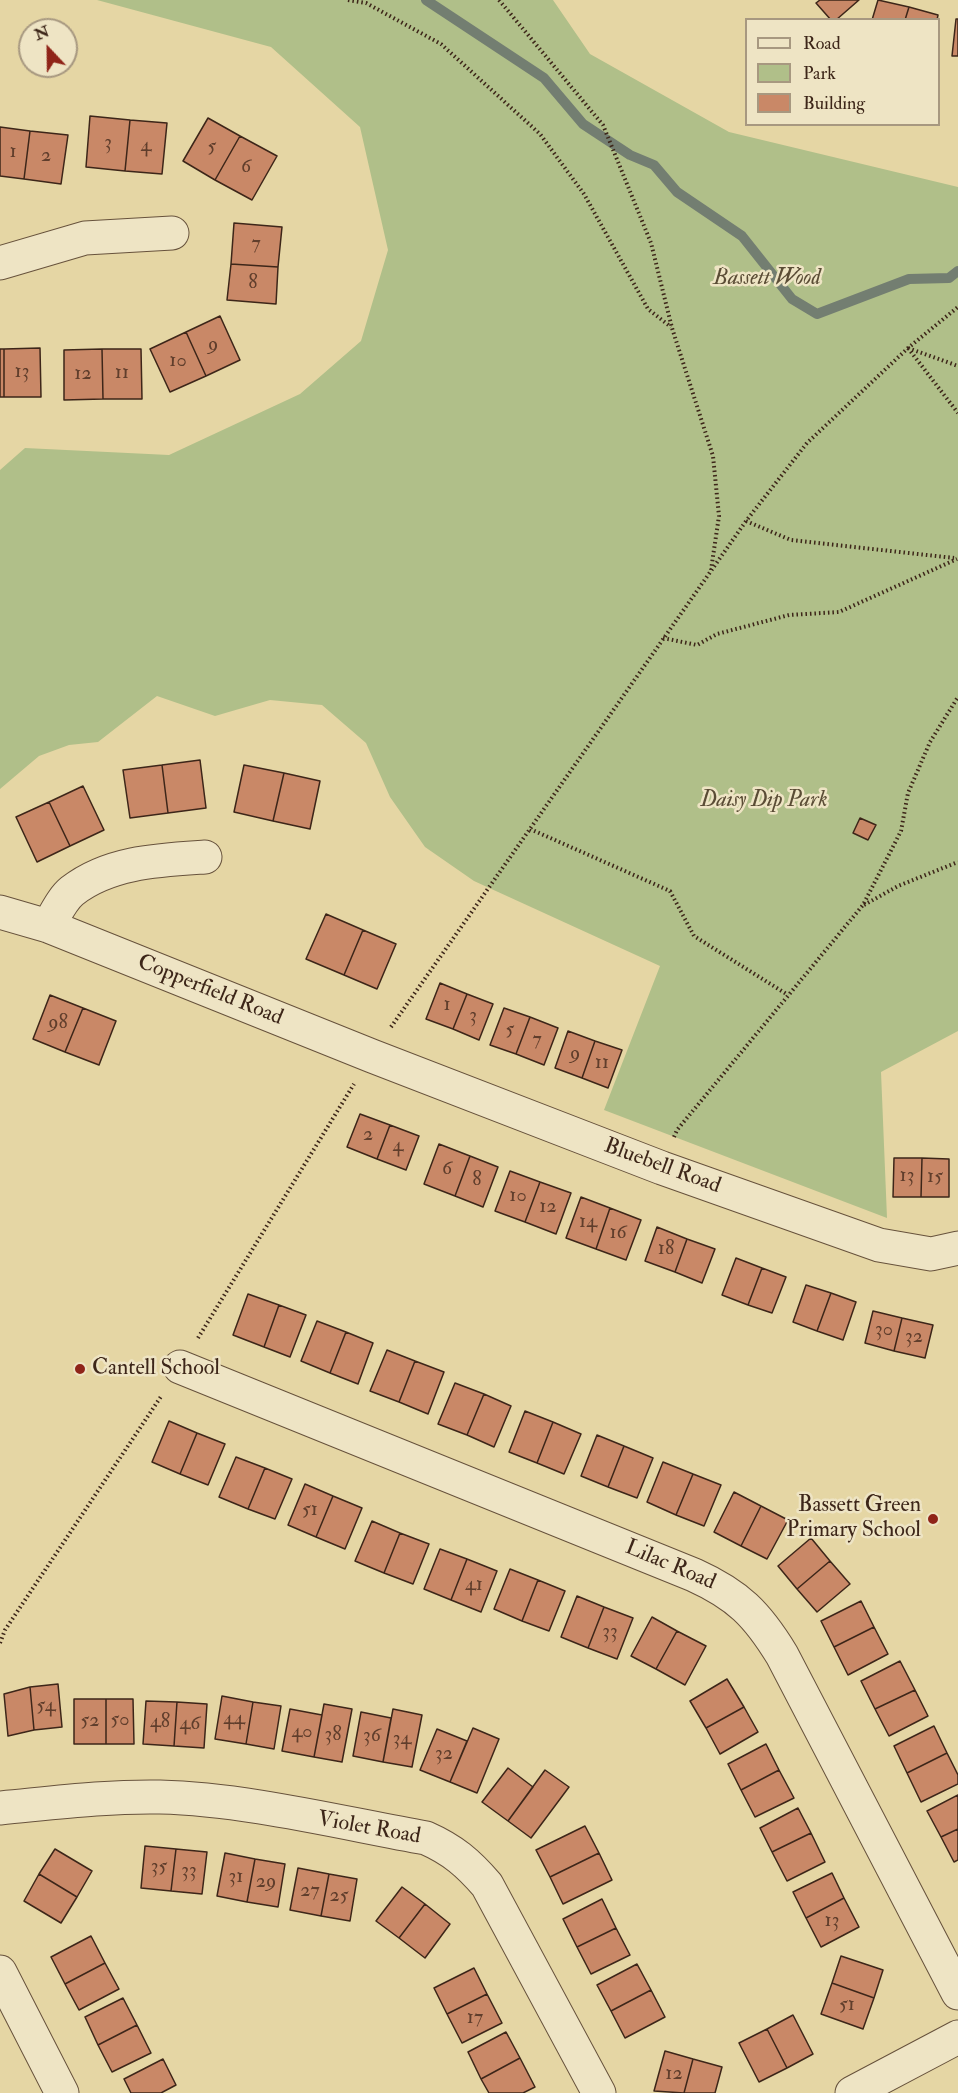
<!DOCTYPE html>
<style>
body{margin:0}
#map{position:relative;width:958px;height:2093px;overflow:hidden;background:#e5d6a4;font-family:"IM FELL Double Pica",serif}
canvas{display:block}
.legend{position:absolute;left:745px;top:18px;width:195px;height:108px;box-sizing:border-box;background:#eee4c4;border:2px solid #a79880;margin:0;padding:8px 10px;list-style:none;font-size:18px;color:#3d2619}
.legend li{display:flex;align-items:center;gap:12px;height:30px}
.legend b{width:30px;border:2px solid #a79880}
.north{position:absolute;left:18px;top:18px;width:60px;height:60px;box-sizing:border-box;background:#eee4c4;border:2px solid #a79880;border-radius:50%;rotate:338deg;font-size:16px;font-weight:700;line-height:24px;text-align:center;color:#3d2619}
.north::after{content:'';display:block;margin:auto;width:21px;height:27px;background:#8f2418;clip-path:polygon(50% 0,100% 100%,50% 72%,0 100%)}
</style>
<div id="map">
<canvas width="958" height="2093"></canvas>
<ul class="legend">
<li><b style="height:8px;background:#eee4c4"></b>Road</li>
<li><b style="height:16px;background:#b0bf89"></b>Park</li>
<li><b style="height:16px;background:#c98867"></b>Building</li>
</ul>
<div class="north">N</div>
</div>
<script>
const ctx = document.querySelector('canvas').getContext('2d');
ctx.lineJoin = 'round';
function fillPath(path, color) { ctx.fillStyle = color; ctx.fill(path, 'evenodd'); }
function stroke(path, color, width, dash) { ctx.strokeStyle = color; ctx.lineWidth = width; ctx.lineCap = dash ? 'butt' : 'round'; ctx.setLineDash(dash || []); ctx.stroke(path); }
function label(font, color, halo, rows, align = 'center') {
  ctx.font = font + ' "IM FELL Double Pica",serif'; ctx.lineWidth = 5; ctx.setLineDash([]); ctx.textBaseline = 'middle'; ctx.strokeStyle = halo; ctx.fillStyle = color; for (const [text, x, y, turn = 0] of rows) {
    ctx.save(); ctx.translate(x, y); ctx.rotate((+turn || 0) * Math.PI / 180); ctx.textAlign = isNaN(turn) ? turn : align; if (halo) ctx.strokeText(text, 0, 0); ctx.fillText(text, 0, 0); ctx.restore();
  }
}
const green = new Path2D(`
 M97,0H553L590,54L729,132L958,187V1031L881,1072L887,1218L604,1110L660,966L474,881L425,847L390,797L366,743L322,705L270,700L215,716L157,696L98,742L69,745L39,756L0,789V470L25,448L169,455L300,394L361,341L388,250L360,127L271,47Z`);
const stream = new Path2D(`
 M426,0L544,78L583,124L630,155L654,165L677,192L742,236L792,299L817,314L909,279L949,278L958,271`);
const building = new Path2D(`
 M820,0H859L836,20H831L816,3Z
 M878,0L909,7L905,20H872Z
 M909,7L938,15L937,20H905Z
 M956,19H958V56H952Z
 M90,116L130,120L125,171L86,167Z
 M208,118L240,136L215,180L183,161Z
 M130,120L167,123L162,174L125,171Z
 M0,127L30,131L24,179L0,176Z
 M30,131L68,135L61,184L24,179Z
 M240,136L277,156L252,200L215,180Z
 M234,223L282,227L278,267L231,264Z
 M231,264L278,267L276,304L227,300Z
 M220,316L240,360L206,376L186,332Z
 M186,332L206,376L170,392L150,349Z
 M40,348L41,397H4V349Z
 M0,349H4V397H0Z
 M102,349H141L142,399H103Z
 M102,349L103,399L64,400V350Z
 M200,760L206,808L168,813L162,765Z
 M162,765L168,813L130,818L123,770Z
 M244,765L284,773L273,821L234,812Z
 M284,773L320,781L310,829L273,821Z
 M83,786L104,830L70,846L49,802Z
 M49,802L70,846L37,862L16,817Z
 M860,818L876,825L868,840L853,833Z
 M326,914L363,930L344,975L306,959Z
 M363,930L396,944L377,989L344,975Z
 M440,983L467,994L453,1029L426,1019Z
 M467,994L493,1004L479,1040L453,1029Z
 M50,995L83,1008L65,1052L33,1039Z
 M83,1008L116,1021L99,1065L65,1052Z
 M504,1008L530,1017L516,1054L490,1045Z
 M530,1017L558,1028L544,1065L516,1054Z
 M568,1031L595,1041L582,1078L555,1068Z
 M595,1041L622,1050L608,1088L582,1078Z
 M360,1114L390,1125L377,1159L347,1147Z
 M390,1125L419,1136L406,1170L377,1159Z
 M439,1144L470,1156L455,1196L424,1184Z
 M470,1156L498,1167L483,1207L455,1196Z
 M894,1158H922L921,1197H893Z
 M922,1158L949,1159V1197H921Z
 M510,1171L540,1182L525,1222L495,1211Z
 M540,1182L571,1193L556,1234L525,1222Z
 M581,1197L610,1208L596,1249L566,1238Z
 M610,1208L641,1220L626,1260L596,1249Z
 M657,1227L687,1239L675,1272L645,1261Z
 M687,1239L715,1249L702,1283L675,1272Z
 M736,1258L762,1268L748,1305L722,1295Z
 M762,1268L786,1277L772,1313L748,1305Z
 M806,1285L831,1293L817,1331L793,1322Z
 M831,1293L856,1302L843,1340L817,1331Z
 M248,1294L279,1305L264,1347L233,1335Z
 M279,1305L306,1315L290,1357L264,1347Z
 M873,1311L902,1318L894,1351L865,1343Z
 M902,1318L933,1325L925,1358L894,1351Z
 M317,1321L346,1332L330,1373L301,1361Z
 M346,1332L373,1343L358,1384L330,1373Z
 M387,1350L415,1361L399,1402L370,1391Z
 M415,1361L444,1372L428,1414L399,1402Z
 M455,1383L484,1394L467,1435L438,1424Z
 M484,1394L511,1406L494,1447L467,1435Z
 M525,1411L553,1422L537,1463L509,1452Z
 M169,1421L197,1433L180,1474L152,1462Z
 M553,1422L581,1434L564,1474L537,1463Z
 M197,1433L225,1444L208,1485L180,1474Z
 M597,1435L624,1446L608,1487L581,1476Z
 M624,1446L653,1458L637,1498L608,1487Z
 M236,1457L265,1468L248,1509L219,1497Z
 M663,1462L693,1474L676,1515L647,1502Z
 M265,1468L292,1479L275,1519L248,1509Z
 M693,1474L721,1485L704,1526L676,1515Z
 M305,1484L333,1496L316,1537L288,1525Z
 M734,1492L761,1506L741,1546L714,1532Z
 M333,1496L362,1508L345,1549L316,1537Z
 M761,1506L788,1520L767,1559L741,1546Z
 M372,1521L400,1533L384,1573L355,1561Z
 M400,1533L429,1544L413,1584L384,1573Z
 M811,1538L830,1561L797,1589L778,1566Z
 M440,1549L467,1559L451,1600L424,1589Z
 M467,1559L497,1571L481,1612L451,1600Z
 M830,1561L850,1584L817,1612L797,1589Z
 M510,1569L538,1580L522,1621L494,1609Z
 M538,1580L565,1591L549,1631L522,1621Z
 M577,1596L604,1607L588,1648L561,1637Z
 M861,1601L874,1627L834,1647L821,1621Z
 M604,1607L633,1618L617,1659L588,1648Z
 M652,1617L677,1631L656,1669L631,1656Z
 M874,1627L888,1654L848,1675L834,1647Z
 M677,1631L706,1646L685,1685L656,1669Z
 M900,1661L915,1690L875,1709L861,1681Z
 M727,1679L744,1707L706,1728L690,1701Z
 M58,1684L62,1727L34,1730L30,1687Z
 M30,1687L34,1730L8,1736L4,1694Z
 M915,1690L928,1716L889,1736L875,1709Z
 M222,1696L253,1702L246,1744L215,1739Z
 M74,1699H106V1744H74Z
 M106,1699H133L134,1744H106Z
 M146,1701L177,1702L174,1746L143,1744Z
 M177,1702L207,1704L204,1748L174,1746Z
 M253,1702L281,1706L274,1749L246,1744Z
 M324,1704L352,1709L342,1762L314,1757Z
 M744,1707L758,1732L720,1754L706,1728Z
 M290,1709L322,1715L314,1757L282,1751Z
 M393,1709L422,1715L412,1767L383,1762Z
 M361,1712L391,1718L383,1762L353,1756Z
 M934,1726L947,1753L907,1773L894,1746Z
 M473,1728L499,1739L477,1793L450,1782Z
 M437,1729L467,1741L450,1782L420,1770Z
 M766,1744L779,1770L741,1790L728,1764Z
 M947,1753L958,1775V1784L921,1802L907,1773Z
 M508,1768L533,1787L508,1821L482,1802Z
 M545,1770L569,1787L531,1838L508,1821Z
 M779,1770L794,1798L755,1817L741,1790Z
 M958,1795V1829L941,1837L927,1811Z
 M798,1808L811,1833L772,1852L760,1828Z
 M585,1826L599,1853L550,1877L536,1850Z
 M958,1829V1860L954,1862L941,1837Z
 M811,1833L825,1862L787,1881L772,1852Z
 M145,1846L176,1849L171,1891L141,1888Z
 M55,1849L92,1871L77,1897L39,1874Z
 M176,1849L207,1852L202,1894L171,1891Z
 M225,1853L255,1859L247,1902L217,1896Z
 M599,1853L612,1880L563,1904L550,1877Z
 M255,1859L285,1864L278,1907L247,1902Z
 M298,1868L329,1874L321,1916L290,1910Z
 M832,1873L844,1898L806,1918L793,1892Z
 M39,1874L77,1897L61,1923L24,1901Z
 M329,1874L357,1879L350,1921L321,1916Z
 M402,1887L425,1904L399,1938L376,1921Z
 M844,1898L859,1927L821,1947L806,1918Z
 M602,1899L616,1928L577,1947L563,1919Z
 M425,1904L450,1924L425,1958L399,1938Z
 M616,1928L630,1955L591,1974L577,1947Z
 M91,1936L105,1963L65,1984L51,1957Z
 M841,1956L883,1970L874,1998L832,1983Z
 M105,1963L119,1989L79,2010L65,1984Z
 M637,1964L651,1990L611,2011L597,1985Z
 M474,1968L487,1994L447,2014L434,1988Z
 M832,1983L874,1998L863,2029L821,2014Z
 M651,1990L665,2017L625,2038L611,2011Z
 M487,1994L502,2023L462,2043L447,2014Z
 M123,1998L137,2025L98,2045L85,2017Z
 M793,2015L813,2054L787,2068L767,2029Z
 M137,2025L151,2053L112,2072L98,2045Z
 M767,2029L787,2068L759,2082L739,2043Z
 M506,2032L520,2058L481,2079L468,2052Z
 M665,2051L693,2059L684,2093L654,2091Z
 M520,2058L535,2087L523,2093H489L481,2079Z
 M163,2059L176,2085L161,2093H131L124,2079Z
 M693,2059L722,2067L715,2093H684Z`);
const path = new Path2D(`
 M348,0L366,3L441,44L540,134L584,194L648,309L671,327
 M499,0L603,125L651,243L672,328L713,456L719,516L711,570
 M908,348L958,413
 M908,348L958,366
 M746,521L791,540L954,558
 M663,638L697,645L717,634L789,615L839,612L957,559
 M530,829L670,891L694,936L788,995
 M864,905L898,886L958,862
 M391,1027L746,521L807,443L908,348L958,307
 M674,1137L677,1130L863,905L901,831L908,793L930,742L958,697
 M198,1338L354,1084
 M0,1643L5,1630L162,1395`);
const minor = new Path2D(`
 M0,263L85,238L172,233
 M0,912L48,926L372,1056L662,1168L879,1245L931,1254L958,1248
 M48,926C55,915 62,899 72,891C109,862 159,860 205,857
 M180,1367L694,1575C738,1595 757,1614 782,1655L958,1993
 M0,1808C53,1803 107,1796 160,1797C245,1799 342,1823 426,1838C453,1850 468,1863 487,1885L599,2093
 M0,1972L62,2093
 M852,2093L958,2037`);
const markers = [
 [80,1369,6,"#8f2418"],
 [933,1519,6,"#8f2418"]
];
const numberNames = [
 ["3",108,144],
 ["4",146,147],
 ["5",212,148],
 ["1",13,153],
 ["2",46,157],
 ["6",246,168],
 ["7",256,245],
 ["8",253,284],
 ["9",213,346],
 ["10",178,362],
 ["13",22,373],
 ["11",122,374],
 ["12",83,375],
 ["1",447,1006],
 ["3",473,1017],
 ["98",58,1024],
 ["5",510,1031],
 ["7",537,1041],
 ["9",575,1055],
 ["11",602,1064],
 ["2",368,1136],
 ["4",398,1147],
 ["6",447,1170],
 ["13",907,1177],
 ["15",935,1178],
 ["8",477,1181],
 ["10",518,1197],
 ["12",548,1208],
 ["14",588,1223],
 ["16",618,1234],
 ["18",666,1250],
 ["30",884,1331],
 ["32",914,1338],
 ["51",310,1511],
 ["41",474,1586],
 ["33",610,1633],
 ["54",46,1707],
 ["44",234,1720],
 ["50",120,1721],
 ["52",90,1722],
 ["48",160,1723],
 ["46",190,1725],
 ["40",302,1733],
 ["38",333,1736],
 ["36",372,1737],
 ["34",402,1740],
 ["32",444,1755],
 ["35",159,1868],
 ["33",189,1872],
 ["31",236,1878],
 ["29",266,1883],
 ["27",310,1892],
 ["25",339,1897],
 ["13",832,1922],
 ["51",847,2006],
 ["17",475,2019],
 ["12",674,2075]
];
const parkNames = [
 ["Bassett Wood",767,279],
 ["Daisy Dip Park",764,801]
];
const streetNames = [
 ["Copperfield Road",210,991,22],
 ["Bluebell Road",662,1167,20],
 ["Lilac Road",670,1566,23],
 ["Violet Road",369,1829,10]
];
const poiNames = [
 ["Cantell School",92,1369],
 ["Bassett Green",921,1506,"right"],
 ["Primary School",921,1531,"right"]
];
fillPath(green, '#b0bf89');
stroke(stream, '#737e71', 10);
fillPath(building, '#c98867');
stroke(building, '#3d2619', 1.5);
stroke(minor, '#67523c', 35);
stroke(path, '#3d2619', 4, [1.5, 3]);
stroke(minor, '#eee4c4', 33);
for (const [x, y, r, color] of markers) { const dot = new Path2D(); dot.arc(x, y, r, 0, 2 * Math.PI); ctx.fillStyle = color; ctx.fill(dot); stroke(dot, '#eee4c4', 2); }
label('20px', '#603e2c', null, numberNames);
label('italic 22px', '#5a4c35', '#eee4c4', parkNames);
label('22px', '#3d2619', '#eee4c4', streetNames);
label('22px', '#3d2619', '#eee4c4', poiNames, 'left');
</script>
